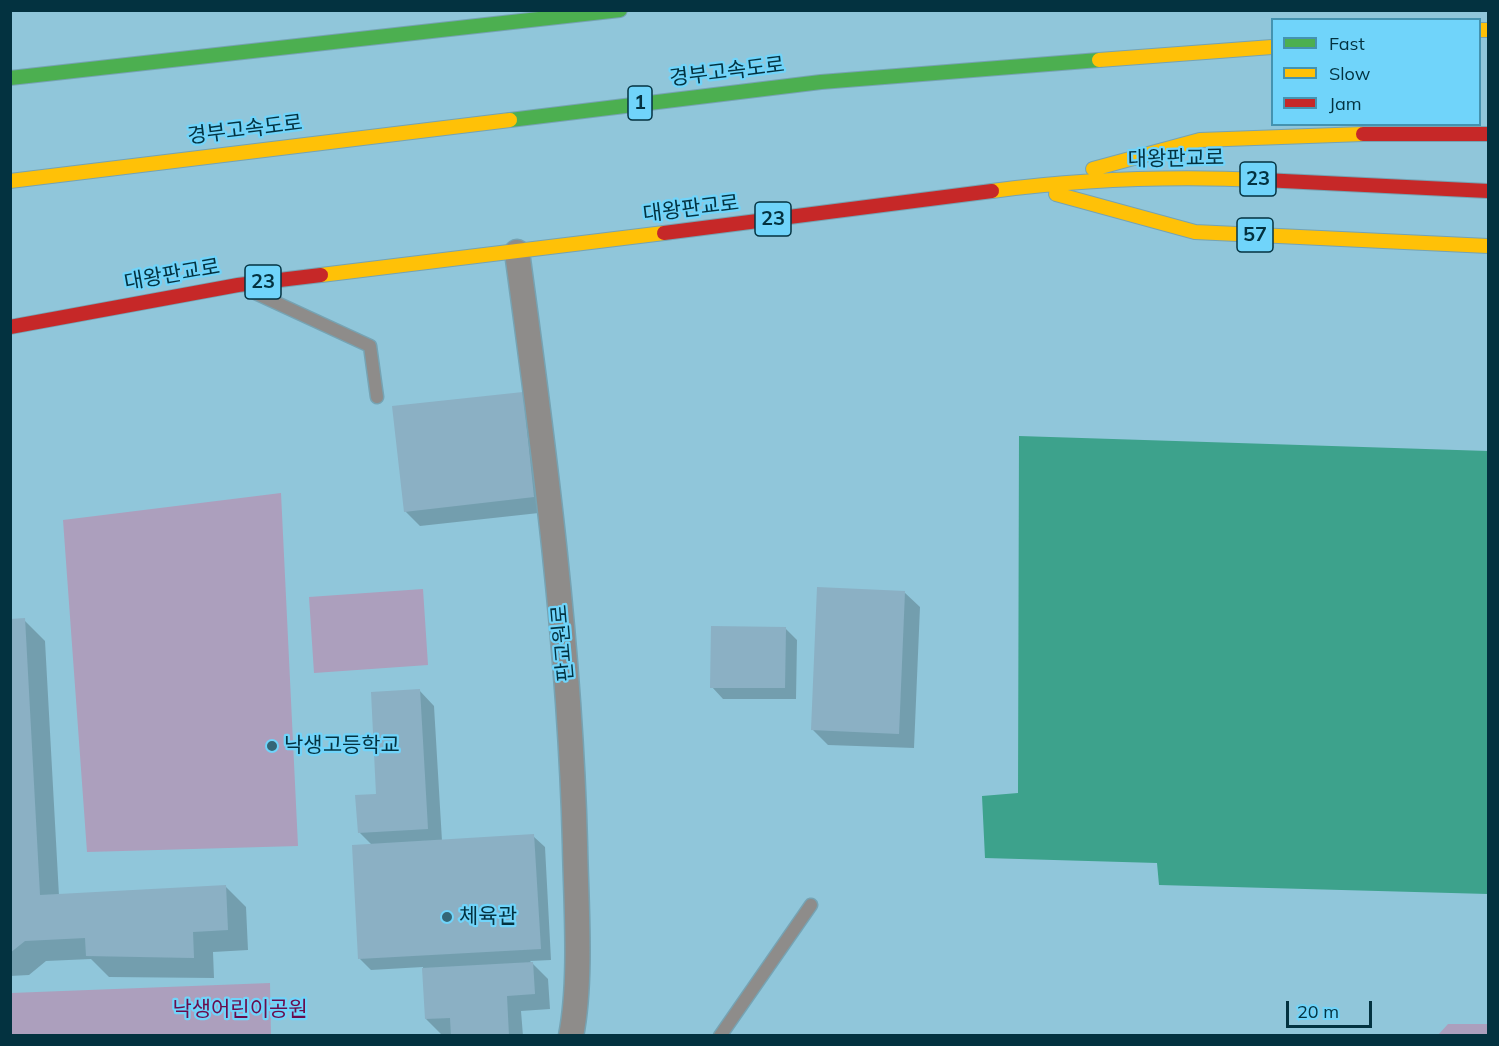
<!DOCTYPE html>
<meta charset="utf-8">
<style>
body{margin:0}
#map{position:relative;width:1499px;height:1046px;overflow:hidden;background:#90c6da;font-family:Mulish,sans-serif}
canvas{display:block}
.frame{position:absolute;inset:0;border:12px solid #033240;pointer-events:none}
.legend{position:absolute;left:1271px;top:18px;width:210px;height:108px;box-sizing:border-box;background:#70d4fa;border:2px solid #4493b0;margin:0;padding:8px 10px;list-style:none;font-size:18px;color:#033240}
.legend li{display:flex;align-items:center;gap:12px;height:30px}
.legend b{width:30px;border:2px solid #4493b0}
.scale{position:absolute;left:1286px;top:1001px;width:86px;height:27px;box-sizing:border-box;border:3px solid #033240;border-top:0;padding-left:8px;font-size:18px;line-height:21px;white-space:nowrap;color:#033240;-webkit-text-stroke:4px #70d4fa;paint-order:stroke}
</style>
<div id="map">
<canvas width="1499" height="1046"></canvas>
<div class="frame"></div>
<ul class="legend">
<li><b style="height:8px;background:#4caf50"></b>Fast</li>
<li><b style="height:8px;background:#ffc107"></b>Slow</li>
<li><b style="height:8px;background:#c62828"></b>Jam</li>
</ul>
<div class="scale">20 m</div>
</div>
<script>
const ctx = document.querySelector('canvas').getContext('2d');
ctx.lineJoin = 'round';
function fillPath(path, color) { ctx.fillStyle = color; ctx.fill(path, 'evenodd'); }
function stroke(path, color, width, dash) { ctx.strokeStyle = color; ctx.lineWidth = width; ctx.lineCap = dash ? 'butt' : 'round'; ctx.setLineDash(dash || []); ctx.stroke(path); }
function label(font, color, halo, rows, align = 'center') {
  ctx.font = font + ' Mulish,"Noto Sans KR",sans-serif'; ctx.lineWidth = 4.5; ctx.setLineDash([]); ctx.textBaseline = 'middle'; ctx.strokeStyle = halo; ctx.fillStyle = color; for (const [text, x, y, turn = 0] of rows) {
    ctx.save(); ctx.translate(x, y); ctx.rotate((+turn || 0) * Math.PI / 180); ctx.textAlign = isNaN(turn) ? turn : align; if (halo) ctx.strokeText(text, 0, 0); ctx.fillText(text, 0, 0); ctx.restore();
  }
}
const green = new Path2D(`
 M281,493L298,846L87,852L63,520Z
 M423,589L428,665L314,673L309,597Z
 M270,983L271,1035H11V993Z
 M1448,1024H1488V1035H1438Z`);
const water = new Path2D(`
 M1019,436L1488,451V894L1159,885L1157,863L985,858L982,796L1018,793Z`);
const shadow = new Path2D(`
 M522,393L537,409L548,512L420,526L405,511Z
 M904,592L920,607L914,748L828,745L813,730Z
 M24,620L45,641L59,896L225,886L246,907L248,950L213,952L214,978L109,977L91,959L46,961L29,975L10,976V621Z
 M785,628L797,640L796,699H723L712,687Z
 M419,690L434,706L442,841L533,836L545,847L551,960L530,961L548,979L550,1009L521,1011L523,1036L441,1034L426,1019L423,967L371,970L360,959L372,845L359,832L378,795Z`);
const building = new Path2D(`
 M523,392L534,497L404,512L392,406Z
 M817,587L905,591L899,734L811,730Z
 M25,618L40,895L226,885L228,930L193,932L194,958L86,956L85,938L25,941L10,953V619Z
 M711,626L786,627L785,688H710Z
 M420,689L428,829L358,833L355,795L376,794L371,692Z
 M534,834L541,949L358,959L352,845Z
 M533,962L535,994L507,996L509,1036H451L450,1018L425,1019L422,968Z`);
const lane = new Path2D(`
 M253,292L370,346L377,397
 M720,1036L811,905`);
const street = new Path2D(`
 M517,252C544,449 570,646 575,845C576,902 582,980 571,1036`);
const fast = new Path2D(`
 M10,78L620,10
 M510,120L821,82L1099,60`);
const slow = new Path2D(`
 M1480,30H1488
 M1099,60L1272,47
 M1093,169L1200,140L1363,134
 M10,181L510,120
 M992,191C1081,179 1173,176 1263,180
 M1056,194L1195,232L1488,246
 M321,275L664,233`);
const jam = new Path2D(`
 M1363,134H1488
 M1263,180L1488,191
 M664,233L992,191
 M10,327L238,285L321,275`);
const markers = [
 [272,746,6,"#346676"],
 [447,917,6,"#346676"]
];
const shields = [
 [640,103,24],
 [1258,179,36],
 [773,219,36],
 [1255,235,36],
 [263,282,36]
];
const shieldNames = [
 ["1",640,103],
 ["23",1258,179],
 ["23",773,219],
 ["57",1255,235],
 ["23",263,282]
];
const streetNames = [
 ["경부고속도로",727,72,-7],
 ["경부고속도로",245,130,-7],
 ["대왕판교로",1176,159,-1],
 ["대왕판교로",691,209,-7],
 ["대왕판교로",172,275,-10],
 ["판교원로",563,643,-95]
];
const poiNames = [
 ["낙생고등학교",284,746],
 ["체육관",459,917]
];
const parkNames = [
 ["낙생어린이공원",240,1010]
];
fillPath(green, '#ac9fbd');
fillPath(water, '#3da28c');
fillPath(shadow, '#0003');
fillPath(building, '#8bb0c4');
stroke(lane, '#76a3b3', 15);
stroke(street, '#76a3b3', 27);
stroke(fast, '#76a3b3', 16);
stroke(slow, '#76a3b3', 16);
stroke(jam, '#76a3b3', 16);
stroke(lane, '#8e8c8a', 12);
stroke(street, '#8e8c8a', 24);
stroke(fast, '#4caf50', 14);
stroke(slow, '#ffc107', 14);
stroke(jam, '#c62828', 14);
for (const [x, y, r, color] of markers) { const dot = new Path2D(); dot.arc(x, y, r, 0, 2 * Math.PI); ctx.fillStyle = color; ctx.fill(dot); stroke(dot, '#70d4fa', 2); }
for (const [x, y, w] of shields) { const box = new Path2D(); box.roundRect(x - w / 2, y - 17, w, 34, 4.5); ctx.fillStyle = '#70d4fa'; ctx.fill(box); stroke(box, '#033240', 1.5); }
label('bold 20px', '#033240', null, shieldNames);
label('21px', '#033240', '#70d4fa', streetNames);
label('21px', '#033240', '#70d4fa', poiNames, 'left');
label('21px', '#6a0c4c', '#70d4fa', parkNames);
</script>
